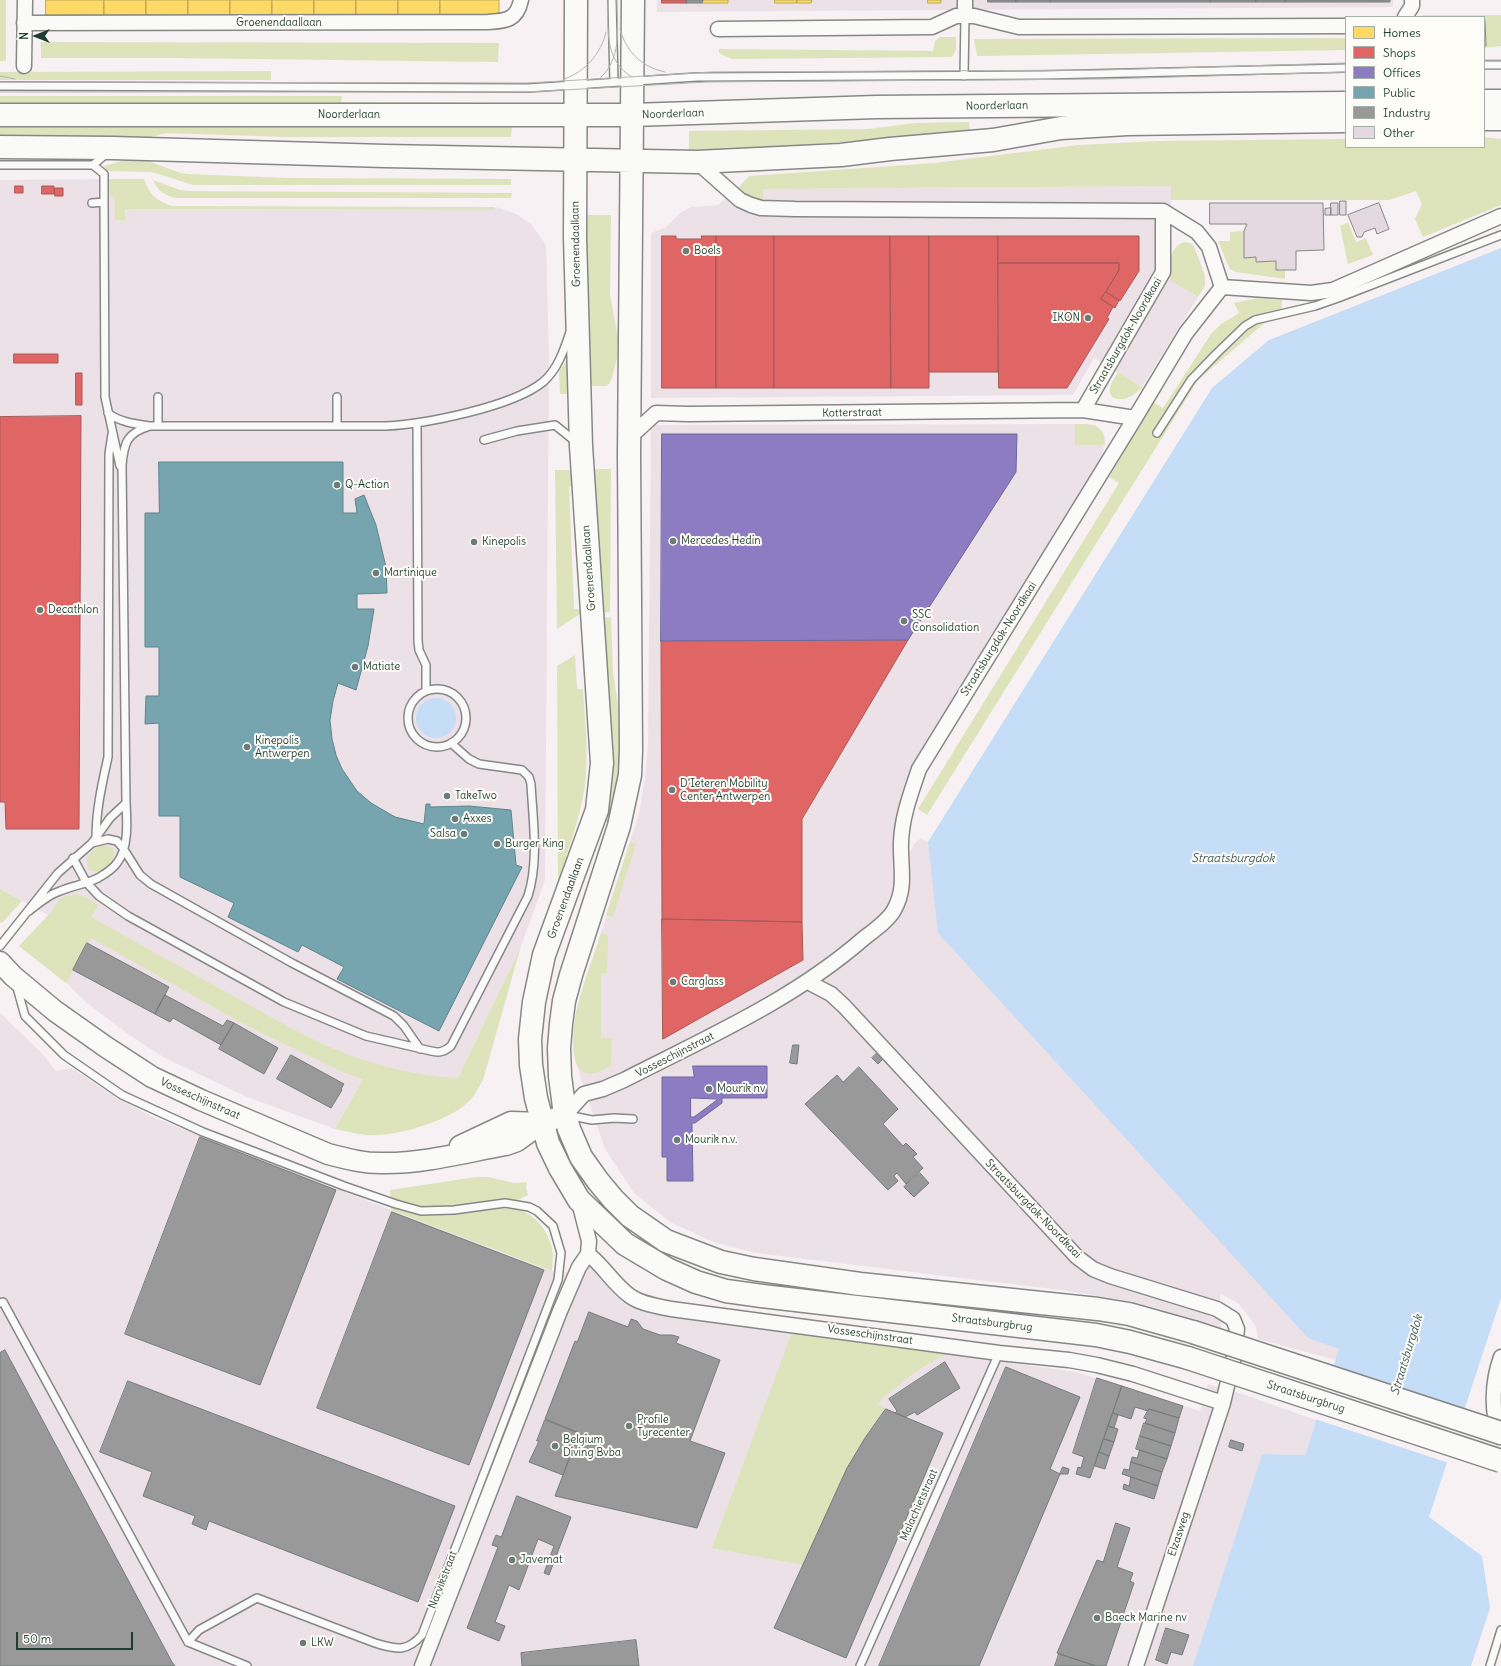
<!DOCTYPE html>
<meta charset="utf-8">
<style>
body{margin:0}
#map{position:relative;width:1501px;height:1666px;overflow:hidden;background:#f7f1f3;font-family:Delius,sans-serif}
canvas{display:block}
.legend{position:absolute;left:1345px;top:16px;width:140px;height:132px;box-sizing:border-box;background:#fdfcf7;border:1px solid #a4b0a9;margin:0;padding:5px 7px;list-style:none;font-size:12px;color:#1f3d34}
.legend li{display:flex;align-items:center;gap:8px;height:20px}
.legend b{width:20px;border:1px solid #a4b0a9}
.north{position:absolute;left:16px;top:16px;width:40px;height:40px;-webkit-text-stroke:3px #fdfcf7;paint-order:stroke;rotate:270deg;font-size:11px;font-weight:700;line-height:16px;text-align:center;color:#1f3d34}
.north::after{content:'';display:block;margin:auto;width:14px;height:18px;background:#1f3d34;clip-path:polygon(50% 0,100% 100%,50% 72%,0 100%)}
.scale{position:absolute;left:16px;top:1632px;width:117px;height:18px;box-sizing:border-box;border:2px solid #1f3d34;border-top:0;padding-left:5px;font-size:12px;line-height:14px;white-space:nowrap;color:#1f3d34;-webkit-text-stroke:3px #fdfcf7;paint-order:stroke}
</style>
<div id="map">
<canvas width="1501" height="1666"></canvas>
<ul class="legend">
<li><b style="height:11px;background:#ffd966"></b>Homes</li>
<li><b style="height:11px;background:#e06666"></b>Shops</li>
<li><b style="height:11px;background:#8e7cc3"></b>Offices</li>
<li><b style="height:11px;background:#76a5af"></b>Public</li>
<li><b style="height:11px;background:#999"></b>Industry</li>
<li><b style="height:11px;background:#e4d9e0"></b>Other</li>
</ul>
<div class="north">N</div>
<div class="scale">50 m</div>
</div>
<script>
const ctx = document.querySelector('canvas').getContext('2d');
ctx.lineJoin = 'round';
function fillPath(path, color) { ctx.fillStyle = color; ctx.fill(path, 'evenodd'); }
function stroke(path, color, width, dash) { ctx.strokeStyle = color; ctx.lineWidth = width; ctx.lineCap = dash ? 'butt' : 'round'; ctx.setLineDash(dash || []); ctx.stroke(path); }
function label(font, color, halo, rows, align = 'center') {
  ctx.font = font + ' Delius,sans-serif'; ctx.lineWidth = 4; ctx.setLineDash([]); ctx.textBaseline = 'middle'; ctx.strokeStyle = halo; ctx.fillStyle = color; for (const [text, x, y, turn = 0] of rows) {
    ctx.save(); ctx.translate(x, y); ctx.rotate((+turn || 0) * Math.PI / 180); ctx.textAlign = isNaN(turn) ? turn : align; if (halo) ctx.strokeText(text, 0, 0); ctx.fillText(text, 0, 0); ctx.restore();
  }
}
const built = new Path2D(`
 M657,0H1393V7L657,12Z
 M109,179L110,196H114L115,220L125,221L124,209L494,210V207L500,208L516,214L532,225L546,245L549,358L545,880L521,946L458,1078L363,1079L335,1129L247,1097L165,1058L132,1037L88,1004L66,983L19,946L48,915L0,889V180Z
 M1171,186V281L1198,297L1142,387L1094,358L1073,395L651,398V233L666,227L680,213L691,207L718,205L738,188L752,200L763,202V189Z
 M1087,424L1095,425L1101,430L1105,437L1102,458L908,776L897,811L896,831L898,878L914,844L921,838L928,842L931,838L1339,1349L1336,1360L1258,1339L1256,1326L1238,1303L1221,1294L1219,1316L1222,1322L1220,1329L1152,1307L1123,1300L1061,1290L756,1253L713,1242L670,1222L634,1193L605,1149L575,1061L573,1049L576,1012L639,813L645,779L648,743L651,425Z
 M0,1013L42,1053L56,1071L72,1068L118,1099L155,1118L391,1210L552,1271L580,1274L588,1265H593L626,1299L792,1332L1076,1372L1200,1411L1208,1384L1245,1395L1316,1420L1305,1455L1262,1454L1193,1666H0Z`);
const green = new Path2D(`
 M0,0H6V61H0Z
 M1422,15H1501V46L1484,48V17H1421Z
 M940,37H956V50L952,57L732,59L719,53V49L933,51L935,41Z
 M1346,38V50L977,56L974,39Z
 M41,42L499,43L498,62L174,58H41Z
 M271,71V80H0V72Z
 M0,96H342L341,102L506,103V107L0,108Z
 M969,122L970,133L689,153V131L868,129L915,123Z
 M0,127H512L511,137H285L166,133L144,139H0Z
 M1484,137L1501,139V205L1423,237L1415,219L1422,204L1416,191L1389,200H1171V186L763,189V202L752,200L738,188L749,176L935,163L1079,145L1156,141L1346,139V147H1484Z
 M129,159H142L181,173L188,174L288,178L511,179V185H193L152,172L107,171L104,166Z
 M109,179H144C150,196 156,200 172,206L494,207V210L125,209V221L115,220L114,197L110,196Z
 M153,180L180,190L190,191L512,193L511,198H176C166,196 157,191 153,180Z
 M585,215H611L610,294L618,337L617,358L612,378L609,384L606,386H593L588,382Z
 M1348,222L1356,242L1366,238L1373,255L1348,264L1340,226Z
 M1244,231V257H1256V262L1276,261V270H1285V279L1236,272L1230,269L1227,263L1218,241H1230V232Z
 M1184,242L1190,243L1194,246L1205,276V286L1198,297L1171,281C1171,266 1167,248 1184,242Z
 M1257,298L1282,300V308L1198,380L927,815L918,809L1119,483L1109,477L1153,402L1163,408L1211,334L1221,324L1239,313L1234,303Z
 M569,356L571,394H560L559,372Z
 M1118,372L1142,387C1134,396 1124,403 1112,397C1106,388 1114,380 1118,372Z
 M1075,424C1092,424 1105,424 1105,445H1075Z
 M591,469H611L610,612L598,613Z
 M555,470H573L574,486H569L574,609H580V614L557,629Z
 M611,617L613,671L623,741V755L612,823L603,821L599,618Z
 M575,655L577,689H583C585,724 590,762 583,797C579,817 573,836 566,856L569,858L560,881L558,880L557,666Z
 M630,842L636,844L613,917L606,915Z
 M104,845L113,848C119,863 103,876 89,870C83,857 91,849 104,845Z
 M0,889L22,901L3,922L0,923Z
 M76,894L83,896L99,905L91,917C137,943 183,968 230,994C260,1011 291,1029 323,1044C364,1063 412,1076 458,1078L521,946L483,1080C479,1086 476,1093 472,1098C455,1119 404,1134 378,1135C363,1136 349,1132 335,1129L363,1079L342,1072L249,1027L91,938L66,983L19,946L49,915L60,899L65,896Z
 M601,933L608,935L607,973H601V1038H612L611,1066C604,1069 594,1076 585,1073C568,1066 573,1023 577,1009C583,983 593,958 601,933Z
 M476,1177H488L514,1183L527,1182L526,1188L528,1195L502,1208C507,1209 513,1209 518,1210C538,1215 551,1235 553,1255C553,1260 552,1266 552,1271L391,1210L390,1190Z
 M792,1332L947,1354C921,1366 898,1384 877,1404L886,1409L865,1438L847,1468L803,1565L712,1548Z`);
const water = new Path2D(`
 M1501,248V1298L1429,1517L1482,1556L1490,1608L1471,1666H1193L1262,1454L1305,1455L1339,1349L1308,1338L938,933L928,842L1212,388L1269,340Z
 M416 718a20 20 0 1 1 40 0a20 20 0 1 1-40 0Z`);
const pier = new Path2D(`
 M1332,1366L1467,1410L1449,1463L1315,1419Z`);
const homes = new Path2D(`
 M46,0H104V15H46Z
 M104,0H146V15H104Z
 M146,0H188V15H146Z
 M188,0H230V15H188Z
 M230,0H272V15H230Z
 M272,0H314V15H272Z
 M314,0H356V15H314Z
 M356,0H398V15H356Z
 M398,0H440V15H398Z
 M440,0H499V15H440Z
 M703,0H728V3H702Z
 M775,0H797V3H775Z
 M797,0H812L811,3H797Z
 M928,0H941V3H928Z`);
const shops = new Path2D(`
 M662,0H687V3H662Z
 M15,186H23V193H15Z
 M42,186H54V194H42Z
 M55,188H63V196H55Z
 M662,236H676V239H702L701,236H716V388H662Z
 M716,236H774V388H716Z
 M774,236H890L891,388H774Z
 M890,236H929V388H891Z
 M929,236H998V372H929Z
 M998,236H1139V271L1120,301L1106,292L1119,270V263H998Z
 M998,263H1119V270L1101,299L1113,307L1107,318L1109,319L1067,388H999Z
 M1106,292L1119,300L1115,308L1101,299Z
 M14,354H58V363H14Z
 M76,373H82V405H76Z
 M81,416L79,829H6L5,802H0V417Z
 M908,640L802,819V922L662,919L661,641Z
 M662,919L802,922L803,960L663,1039Z`);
const offices = new Path2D(`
 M662,434H1017L1016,472L908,640L661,641Z
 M693,1066H767V1098H722V1103L695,1123H692L693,1181H667V1157H662V1077H694ZM691,1098L717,1099V1100L694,1117H691Z`);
const public = new Path2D(`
 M159,462H343V513H357L355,499L364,495L376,525L386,567L387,593L357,594V609H374L368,646L356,690L338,683L333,701L330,720L332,739L336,755L342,769L357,791L371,803L395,817L424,824L426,804H430V807L469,806L511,810L516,865L522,867L439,1031L337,979L344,967L302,945L298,952L228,917L234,903L180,877V816H159V723L145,724L146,696H159V647H145V513H159Z`);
const industry = new Path2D(`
 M687,0H703L702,3H687Z
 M988,0H1016V2H988Z
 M1016,0H1050V2H1016Z
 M1050,0H1210V2H1050Z
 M1210,0H1256V2H1210Z
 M1256,0H1285V2H1256Z
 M1285,0H1390V2H1285Z
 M87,943L169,987L155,1014L73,970Z
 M165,995L223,1026L227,1020L234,1023L221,1045L173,1018L170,1022L155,1014Z
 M234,1023L278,1048L264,1074L219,1049Z
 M793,1045H799L797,1064L790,1063Z
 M877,1053L883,1059L878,1064L872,1058Z
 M291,1055L344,1084L341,1089L342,1090L331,1108L277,1079Z
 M859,1067L898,1109L883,1124L903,1146L906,1143L917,1154L913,1157L923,1168L906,1184L897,1173L894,1176L898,1181L888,1190L805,1104L837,1075L843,1082Z
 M200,1137L336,1190L260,1385L125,1334Z
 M920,1173L929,1183L914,1197L904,1187Z
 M392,1212L544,1270L469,1465L317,1408Z
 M589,1312L628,1327L631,1319L637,1321L643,1329L660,1335H672L679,1337L676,1343L720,1360L690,1441L725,1453L697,1528L555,1496L579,1433L545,1419L575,1341L577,1342Z
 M5,1350L172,1662L175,1666H0V1353Z
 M945,1362L960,1388L917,1415L915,1412L905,1417L895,1413L897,1411L889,1399Z
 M1006,1367L1080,1397L1050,1469L1060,1474L979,1666H879Z
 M1097,1378L1122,1386L1090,1478L1076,1474L1078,1467L1081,1468L1084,1457L1073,1453Z
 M128,1381L455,1506L418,1602L209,1521L206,1530L192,1524L195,1516L143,1496L152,1472L100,1452Z
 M1122,1386L1183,1406L1179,1418L1149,1409L1148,1411L1135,1407L1131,1419L1113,1413Z
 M886,1409L943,1433L846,1658L774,1628L847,1468L865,1438Z
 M1149,1409L1179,1418L1175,1433L1145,1423L1147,1419L1144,1418Z
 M1113,1413L1118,1415L1114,1428L1108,1426Z
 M545,1420L579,1433L563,1475L529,1462L539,1441H537Z
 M1144,1423L1175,1433L1171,1446L1140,1436Z
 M1108,1426L1118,1429L1114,1442L1104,1439Z
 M1140,1436L1171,1446L1167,1459L1136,1449Z
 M1104,1439L1114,1442L1109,1456L1099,1452Z
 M1231,1440L1244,1444L1242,1451L1229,1447Z
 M1140,1450L1167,1459L1162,1472L1131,1462L1132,1457L1137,1458Z
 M1099,1452L1109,1456L1105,1469L1095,1466Z
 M1131,1462L1162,1472L1158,1486L1122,1474L1124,1469L1129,1470Z
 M1063,1467L1069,1469L1068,1474H1060Z
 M1131,1477L1158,1486L1154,1499L1123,1489L1124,1484L1129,1486Z
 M517,1496L571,1517L549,1575L544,1573L554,1546L538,1539L519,1590L509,1585L495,1622L505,1626L499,1641L467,1628L498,1547L492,1545L496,1535L501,1537Z
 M1116,1523L1130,1528L1117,1567L1133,1573L1130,1581L1134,1583L1106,1666H1096L1057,1653L1097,1560L1103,1562Z
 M1166,1628L1189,1635L1182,1655L1171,1652L1167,1664L1156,1660Z
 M636,1640L639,1666H522L521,1653Z
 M1059,1654L1096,1666H1055Z`);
const building = new Path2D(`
 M1485,21L1486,46H1484V22Z
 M1340,201H1346V215H1340Z
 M1210,203H1323L1324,250L1296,251V270H1276V261L1256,262V257L1244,258V231L1247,224H1210Z
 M1331,203H1338V215H1331Z
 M1379,203L1389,229L1377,234L1375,228L1364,232L1362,237H1357L1348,215Z
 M1331,208V215H1325V209Z`);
const lane = new Path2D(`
 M612,0L614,82
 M1484,65H1501
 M964,76L965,16
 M0,86L528,88L697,77L1043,75L1346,68
 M0,165H93L107,153
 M93,165L104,174V202
 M92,203L104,202L105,397L120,466
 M158,397V426
 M337,397V426
 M108,413C119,422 136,424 150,426H386C425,424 512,407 543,382C558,369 564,350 570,332
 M417,423L418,641L419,650L426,665V691
 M1157,433L1191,380L1217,353L1245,326L1255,320L1315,306L1338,298L1501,235
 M484,440L517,431L555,425L576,442
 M408 718a29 29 0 1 1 58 0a29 29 0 1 1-58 0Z
 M96,838C96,810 102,784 108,757L109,454L112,434
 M92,843L108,839L117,841L123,848L140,875L151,884L292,963L394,1016L404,1026L420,1049
 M73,858L86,882L99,896L128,916L284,1002L366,1036L431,1051C439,1053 444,1052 451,1046L528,896C539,861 533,821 531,784L529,777L522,770L479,764L469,759L451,743
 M29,911C39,903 48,895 60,891C72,886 86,884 98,878C105,874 112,870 117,863C129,848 127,821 126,803L122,465C124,442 127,433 150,426
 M0,946L58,873L92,843L110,818L126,803
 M16,984L25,1016L64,1055L122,1095L203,1132L344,1186L396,1204L421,1211L454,1210L505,1203L529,1207L537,1211L553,1226L561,1253L558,1280L422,1635C406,1653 396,1649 375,1643L257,1598L199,1630L188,1642
 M567,1115L592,1120L614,1118L633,1119
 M0,1303L3,1302L188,1642
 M188,1642L247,1666
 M860,1666L999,1353
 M1490,1666L1501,1630`);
const street = new Path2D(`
 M965,0V16
 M1405,17L1412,6V0
 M24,23L488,22C506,21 517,20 521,0
 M718,29L932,27L956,16H974L1019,27L1346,26
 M24,66L25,0
 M697,162L740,200L751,205L761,208L795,209L1163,211L1197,232L1209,247L1222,287
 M1222,287L1311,293L1333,290L1501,216
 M1083,410L1163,272V211
 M630,437L656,413L688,414L1083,410L1135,418
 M808,982L831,994L844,1006L1077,1257L1093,1269L1110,1276L1217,1309L1233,1319L1237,1329L1234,1356L1223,1403L1136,1666
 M565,1115L584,1094L603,1089L624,1080C706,1038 793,1000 863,939C873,931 888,921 894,910C907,887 900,867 901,842C902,816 911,793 919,769L1135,418L1186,333L1222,287
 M579,1202L589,1241L588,1254
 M588,1254C604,1266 613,1284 630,1296C641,1304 657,1306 671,1309L999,1353L1069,1360L1097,1365L1133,1374L1223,1403
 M1500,1437C1491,1411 1492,1382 1501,1357
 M422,1666L560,1311L579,1267L588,1254`);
const secondary = new Path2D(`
 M0,962L13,976L55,1011L106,1047L152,1077L201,1100L328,1154C347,1159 366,1164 385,1163C426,1163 466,1152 506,1145L517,1141L542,1123L565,1115
 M460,1146L511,1122L542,1123`);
const primary = new Path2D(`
 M576,0L575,237L581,446L602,763L597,810L544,955L534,1002L530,1039L531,1065L536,1098L548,1143L560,1168L579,1200L625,1244L667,1269L696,1282L726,1291L762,1296L1096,1335L1130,1342L1188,1358
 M633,0L629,454L631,750L630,775L619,826L571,975L564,1001L561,1024L559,1048L560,1076L565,1115L569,1129L581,1157L598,1181L613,1199L630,1216L666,1241L721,1262L754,1269L860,1284L1098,1309L1129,1314L1193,1332
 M1484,101H1501
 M0,115H632L876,107L1346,103
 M1484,119H1501
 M0,147L113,148L385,156L697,162L841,155L890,149L993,140L1061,128L1127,124L1346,121`);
const tram = new Path2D(`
 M608,0C608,28 604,61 632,77
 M620,29C626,52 642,67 665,72
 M1484,60H1501
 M1484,69H1501
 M0,76L15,79
 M564,79C585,72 601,54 606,32
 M598,80C623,59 617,29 617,0
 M0,82L528,83L712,72L1104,70L1346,63
 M0,92H528L707,82L1105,79L1346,72`);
const primaryBridge = new Path2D(`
 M1193,1332L1501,1433
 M1188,1358L1501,1461`);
const markers = [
 [686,251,4,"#6b7c77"],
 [1088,318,4,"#6b7c77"],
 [337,485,4,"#6b7c77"],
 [673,541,4,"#6b7c77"],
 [474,542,4,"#6b7c77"],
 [376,573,4,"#6b7c77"],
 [40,610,4,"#6b7c77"],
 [904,621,4,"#6b7c77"],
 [355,667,4,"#6b7c77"],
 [247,747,4,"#6b7c77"],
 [672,790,4,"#6b7c77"],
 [447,796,4,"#6b7c77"],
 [455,819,4,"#6b7c77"],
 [464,834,4,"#6b7c77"],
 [497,844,4,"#6b7c77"],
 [673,982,4,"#6b7c77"],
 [709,1089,4,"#6b7c77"],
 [677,1140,4,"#6b7c77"],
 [629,1426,4,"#6b7c77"],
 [555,1446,4,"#6b7c77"],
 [512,1560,4,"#6b7c77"],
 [1097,1618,4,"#6b7c77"],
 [303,1643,4,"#6b7c77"]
];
const streetNames = [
 ["Groenendaallaan",279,23],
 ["Noorderlaan",997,106,-1],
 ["Noorderlaan",673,114,-2],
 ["Noorderlaan",349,115],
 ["Groenendaallaan",576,244,-91],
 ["Straatsburgdok-Noordkaai",1126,336,-60],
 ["Kotterstraat",852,413,-1],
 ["Groenendaallaan",589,568,-94],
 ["Straatsburgdok-Noordkaai",999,639,-58],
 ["Groenendaallaan",566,898,-70],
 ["Vosseschijnstraat",675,1055,-27],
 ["Vosseschijnstraat",200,1099,24],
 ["Straatsburgdok-Noordkaai",1033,1209,46],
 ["Straatsburgbrug",992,1323,7],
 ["Vosseschijnstraat",870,1335,8],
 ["Straatsburgbrug",1306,1397,18],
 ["Malachietstraat",919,1505,-66],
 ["Elzasweg",1179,1534,-72],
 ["Narvikstraat",443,1580,-69]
];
const poiNames = [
 ["Boels",694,251],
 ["IKON",1080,318,"right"],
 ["Q-Action",345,485],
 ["Mercedes Hedin",681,541],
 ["Kinepolis",482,542],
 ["Martinique",384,573],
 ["Decathlon",48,610],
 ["SSC",912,615],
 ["Consolidation",912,628],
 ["Matiate",363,667],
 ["Kinepolis",255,741],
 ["Antwerpen",255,754],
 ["D’Ieteren Mobility",680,784],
 ["Center Antwerpen",680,797],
 ["TakeTwo",455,796],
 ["Axxes",463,819],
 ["Salsa",456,834,"right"],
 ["Burger King",505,844],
 ["Carglass",681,982],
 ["Mourik nv",717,1089],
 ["Mourik n.v.",685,1140],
 ["Profile",637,1420],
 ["Tyrecenter",637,1433],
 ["Belgium",563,1440],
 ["Diving Bvba",563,1453],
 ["Javemat",520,1560],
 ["Baeck Marine nv",1105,1618],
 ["LKW",311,1643]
];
const waterNames = [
 ["Straatsburgdok",1233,859],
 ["Straatsburgdok",1407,1355,-73]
];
fillPath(built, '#ede1e8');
fillPath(green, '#dde4bb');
fillPath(water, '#c5ddf7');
fillPath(pier, '#f7f1f3');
fillPath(homes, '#ffd966');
stroke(homes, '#bcaa57', 1);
fillPath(shops, '#e06666');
stroke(shops, '#a65a57', 1);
fillPath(offices, '#8e7cc3');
stroke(offices, '#6d6998', 1);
fillPath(public, '#76a5af');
stroke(public, '#5c868a', 1);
fillPath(industry, '#999');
stroke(industry, '#747d7b', 1);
fillPath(building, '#e4d9e0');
stroke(building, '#868888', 1);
stroke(lane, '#868888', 10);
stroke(street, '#868888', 17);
stroke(secondary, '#868888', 23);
stroke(primary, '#868888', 25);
stroke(lane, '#fafaf8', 7);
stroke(street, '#fafaf8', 14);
stroke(secondary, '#fafaf8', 20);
stroke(primary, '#fafaf8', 22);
stroke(tram, '#b4b6b5', 1);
stroke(primaryBridge, '#868888', 25, []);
stroke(primaryBridge, '#fafaf8', 22);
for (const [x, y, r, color] of markers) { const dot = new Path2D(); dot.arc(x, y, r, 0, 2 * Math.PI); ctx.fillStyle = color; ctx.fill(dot); stroke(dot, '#fdfcf7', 1.5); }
label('11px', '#1f3d34', '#fdfcf7', streetNames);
label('11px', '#1f3d34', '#fdfcf7', poiNames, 'left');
label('italic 12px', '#3c5b5b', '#fdfcf7', waterNames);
</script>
